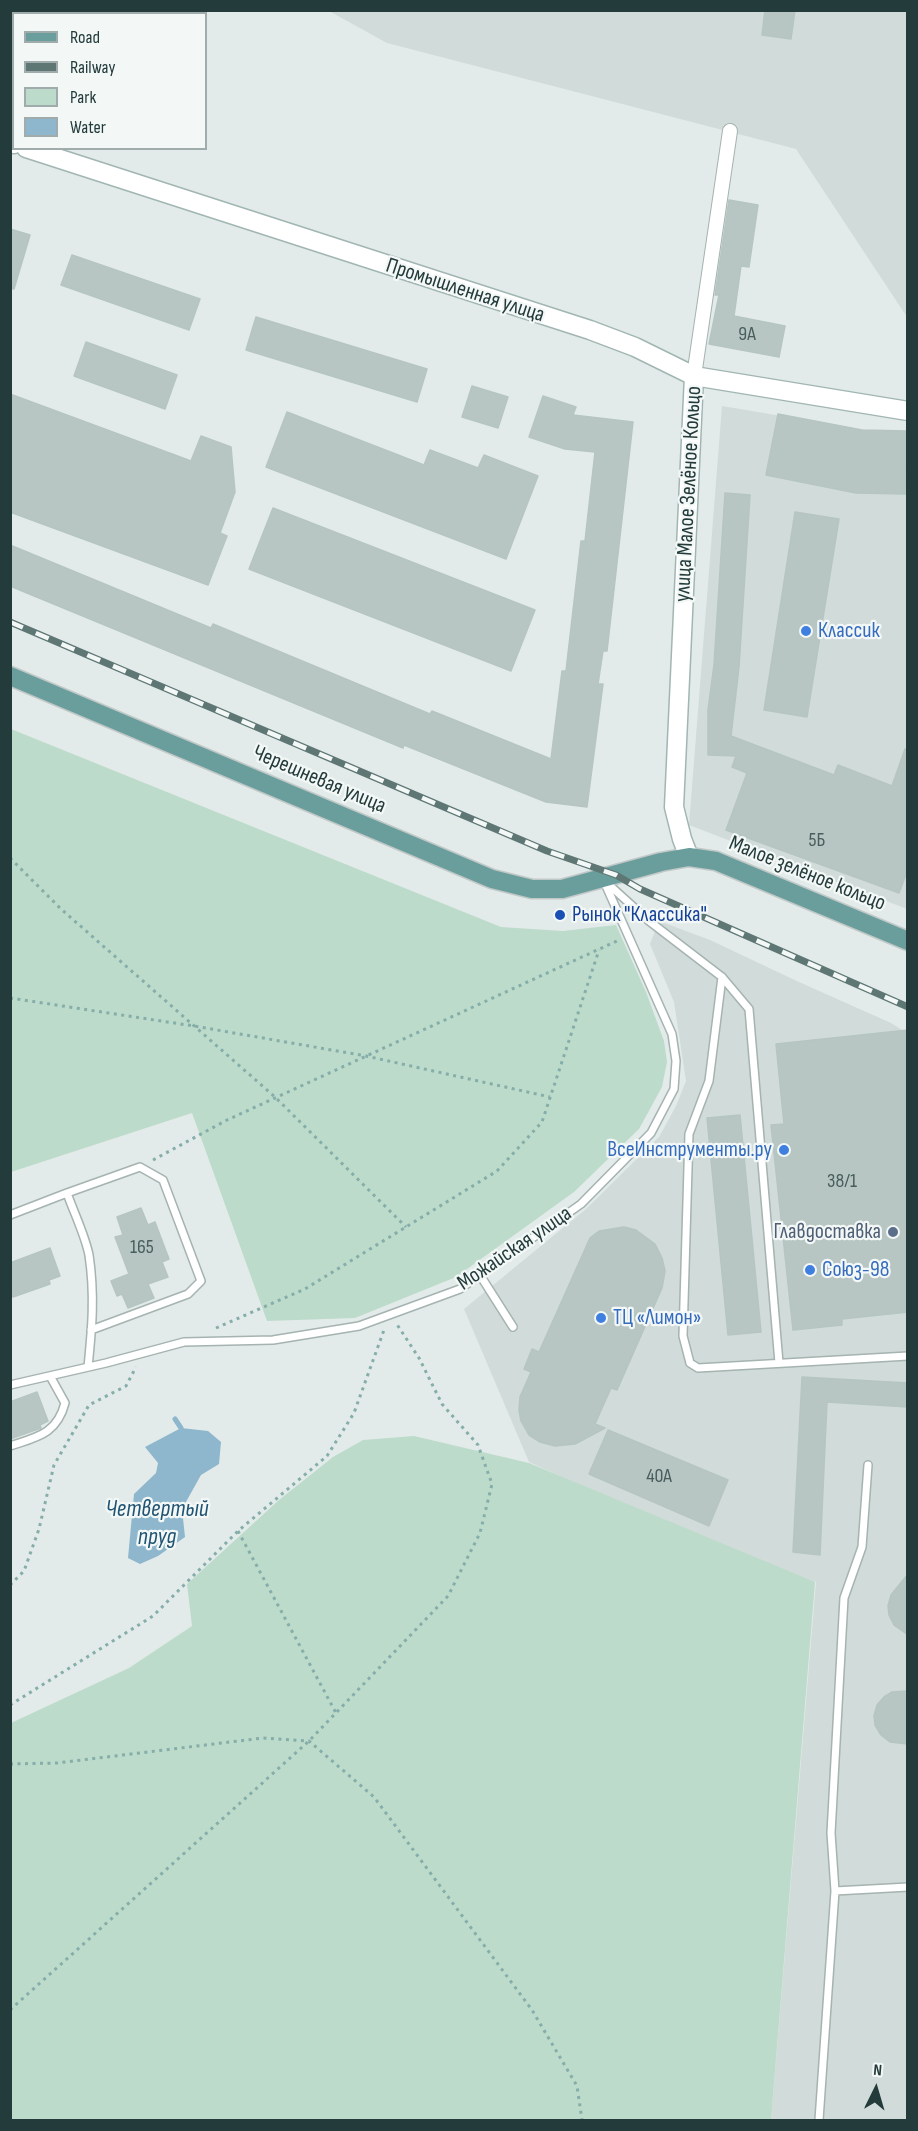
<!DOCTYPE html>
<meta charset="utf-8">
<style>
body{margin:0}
#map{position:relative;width:918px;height:2131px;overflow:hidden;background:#e2ebe9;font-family:"Sofia Sans Condensed",sans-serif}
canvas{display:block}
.frame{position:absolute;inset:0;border:12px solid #233b3a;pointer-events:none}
.legend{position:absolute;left:12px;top:12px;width:195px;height:138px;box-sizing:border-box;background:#f3f8f7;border:2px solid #a0acab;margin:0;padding:8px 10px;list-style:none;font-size:18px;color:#233b3a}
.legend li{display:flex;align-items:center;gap:12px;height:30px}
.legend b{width:30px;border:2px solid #a0acab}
.north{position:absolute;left:846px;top:2059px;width:60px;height:60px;-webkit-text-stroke:4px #f3f8f7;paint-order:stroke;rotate:5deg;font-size:16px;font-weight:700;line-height:24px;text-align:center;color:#233b3a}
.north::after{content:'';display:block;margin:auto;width:21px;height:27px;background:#233b3a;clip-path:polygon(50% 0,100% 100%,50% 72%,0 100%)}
</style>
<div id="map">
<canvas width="918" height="2131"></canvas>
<div class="frame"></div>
<ul class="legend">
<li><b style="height:8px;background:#6a9e9c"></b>Road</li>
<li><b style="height:8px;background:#5e7775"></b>Railway</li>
<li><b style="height:16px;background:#bddbcb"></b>Park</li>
<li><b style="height:16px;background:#8eb6cd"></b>Water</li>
</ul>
<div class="north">N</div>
</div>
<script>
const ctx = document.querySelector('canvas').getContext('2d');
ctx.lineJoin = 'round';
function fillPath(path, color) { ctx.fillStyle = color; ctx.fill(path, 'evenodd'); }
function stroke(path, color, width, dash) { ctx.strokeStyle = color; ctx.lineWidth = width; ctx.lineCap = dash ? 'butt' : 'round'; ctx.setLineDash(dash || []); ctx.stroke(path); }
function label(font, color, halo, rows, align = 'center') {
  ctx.font = font + ' "Sofia Sans Condensed",sans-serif'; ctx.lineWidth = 4.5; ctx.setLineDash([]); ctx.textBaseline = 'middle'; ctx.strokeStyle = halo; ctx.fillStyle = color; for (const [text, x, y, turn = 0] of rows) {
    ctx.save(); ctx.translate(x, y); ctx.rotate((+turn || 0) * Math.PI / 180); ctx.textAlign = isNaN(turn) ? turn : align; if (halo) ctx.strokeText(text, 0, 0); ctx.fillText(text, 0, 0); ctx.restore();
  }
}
const built = new Path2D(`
 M329,11H907V317L796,149L387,43Z
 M722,406L907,437V909L689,825Z
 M659,921L710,940L799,982L891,1023L907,1033V2120H771L816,1582L748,1561L529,1462L464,1309L586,1209L659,1137L676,1106L686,1081L674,1002L650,944Z`);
const green = new Path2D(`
 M11,729L501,927L563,931L616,925L646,992L664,1041L667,1062L662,1087L639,1129L574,1192L456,1277L355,1318L267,1321L192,1113L11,1172Z
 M414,1436L529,1463L815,1582L771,2120H11V1723L129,1668L192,1626L187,1584L279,1500L333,1457L363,1440Z`);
const water = new Path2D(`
 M181,1428L208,1431L221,1442L219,1464L201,1475L182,1509L185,1537L158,1556L140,1564L128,1558L134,1494L156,1473L158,1463L145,1447Z`);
const stream = new Path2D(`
 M175,1419L181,1428`);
const building = new Path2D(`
 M765,10H795L791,39L762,35Z
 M729,200L758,205L749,267L741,266L734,316L785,326L779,357L709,344L719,295H715Z
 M10,229L30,235L14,289L10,288Z
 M72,255L200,299L189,330L61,285Z
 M256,317L427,369L417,402L246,350Z
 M86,342L177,375L165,409L74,376Z
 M472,386L508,397L498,428L462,417Z
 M10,394L191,461L201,436L231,447L235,492L220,533L227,536L208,585L10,512Z
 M543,396L576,407L573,415L633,422L607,651H603L598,684H603L587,807L546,802L404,745L403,748L10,586V545L211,628L213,624L430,714L432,711L551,759L562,671H566L581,541H585L595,452L565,449L529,437Z
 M287,412L424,465L430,450L478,468L484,455L538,476L506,559L266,467Z
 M778,414L862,430L907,431L906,494L856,493L766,475Z
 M725,493L750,495L739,667L731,736L834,775L838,765L892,786L905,749H908V869L899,893L726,830L747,773L732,767L736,756L708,755V710L714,665Z
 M273,508L535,610L511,671L249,569Z
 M795,512L839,519L807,717L764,710Z
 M908,1030V1312L842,1319V1325L793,1330L771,1125L784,1124L776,1044Z
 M740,1115L761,1332L728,1335L707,1118Z
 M141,1208L148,1225L155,1222L169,1259L162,1262L168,1277L148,1284L154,1298L128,1308L122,1294L117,1296L111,1281L129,1274L115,1237L123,1235L117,1217Z
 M624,1227L636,1230L655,1244L662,1258L665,1271L662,1288L617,1390L611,1388L595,1424L605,1428L575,1444L555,1446L540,1442L529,1435L521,1421L519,1410L520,1397L531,1372L524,1369L532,1349L539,1352L590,1238L599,1231Z
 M50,1248L60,1276L49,1280L50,1284L13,1297L10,1288V1263Z
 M802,1377L908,1383V1407L827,1402L820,1555L793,1552Z
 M37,1392L48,1421L40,1425L41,1428L10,1439V1402Z
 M608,1430L728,1480L709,1526L589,1474Z
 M908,1574V1635L894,1625L889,1615L888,1606L891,1595Z
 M908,1691V1744L890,1742L881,1735L875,1725L874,1716L877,1705L884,1697L892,1692Z`);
const path = new Path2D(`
 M10,858L61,909L275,1097L406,1227
 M10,998L194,1026L366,1056L550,1097
 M153,1160L227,1120L619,940
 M216,1328L305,1289L497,1171L542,1122L599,950
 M238,1531L336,1713
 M10,1585L24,1571L39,1529L54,1465L89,1405L126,1386L136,1367
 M10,1705L153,1616L238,1531L327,1456L354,1413L384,1330
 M10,1764L57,1763L263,1738L309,1741L374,1797L532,2010L577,2086L582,2120
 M10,2010L309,1741L448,1596L480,1533L492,1484L478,1445L442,1404L419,1358L396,1323`);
const lane = new Path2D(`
 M607,883L649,921L722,977L749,1009L779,1363
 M722,977L709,1081L689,1134L683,1336L690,1363L698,1368L908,1356
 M10,1215L67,1193
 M480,1275L513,1327
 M88,1367C92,1328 95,1295 89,1255C85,1235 74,1213 67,1193L140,1167L163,1180L201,1281L188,1294L91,1330
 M10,1385L106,1363L184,1342L273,1340L359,1326L460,1289L581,1204L651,1133L674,1089L676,1061L672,1034L603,879
 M10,1446C37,1437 57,1434 65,1403L50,1376
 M835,1891L908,1887
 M819,2120L835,1891L831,1833L844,1598L862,1547L868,1465`);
const street = new Path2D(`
 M694,376L730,131`);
const secondary = new Path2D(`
 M10,143L14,144
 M26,148L590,330L635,347L694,376L908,411
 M689,857L682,839L674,807L694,376`);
const primary = new Path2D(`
 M10,676L492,879L532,889H562L661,862L689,857L716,861L908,941`);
const rail = new Path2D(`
 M10,622L547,851L616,875L640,889L908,1007`);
const markers = [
 [806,631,6,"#3f7fe0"],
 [560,915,6,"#1a4fb4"],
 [784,1150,6,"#3f7fe0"],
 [893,1232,6,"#5c6f8a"],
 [810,1270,6,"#3f7fe0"],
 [601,1318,6,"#3f7fe0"]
];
const numberNames = [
 ["9А",747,335],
 ["5Б",817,841],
 ["38/1",842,1182],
 ["165",142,1248],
 ["40А",659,1477]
];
const streetNames = [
 ["Промышленная улица",465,291,18],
 ["улица Малое Зелёное Кольцо",689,494,-87],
 ["Черешневая улица",319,780,23],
 ["Малое зелёное кольцо",807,874,22],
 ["Можайская улица",515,1249,-34]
];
const shopNames = [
 ["Классик",818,631],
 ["ВсеИнструменты.ру",772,1150,"right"],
 ["Союз-98",822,1270],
 ["ТЦ «Лимон»",613,1318]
];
const transitNames = [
 ["Рынок \"Классика\"",572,915]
];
const serviceNames = [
 ["Главдоставка",881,1232]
];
const waterNames = [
 ["Четвертый",157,1510],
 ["пруд",157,1538]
];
fillPath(built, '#d1dbd9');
fillPath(green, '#bddbcb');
fillPath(water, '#8eb6cd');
stroke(stream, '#8eb6cd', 5);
fillPath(building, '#b8c6c3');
stroke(building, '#b5c5c2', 1.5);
stroke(lane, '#a5b3b1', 10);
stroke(street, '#a5b3b1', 16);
stroke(secondary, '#a1b6b3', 21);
stroke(primary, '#c1c8c8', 21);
stroke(path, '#85ada9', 3, [3, 4.5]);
stroke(lane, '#fff', 7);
stroke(street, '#fff', 14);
stroke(secondary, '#fff', 18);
stroke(primary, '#6a9e9c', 18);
stroke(rail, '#5e7775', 7);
stroke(rail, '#f3f8f7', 4.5, [14]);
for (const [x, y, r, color] of markers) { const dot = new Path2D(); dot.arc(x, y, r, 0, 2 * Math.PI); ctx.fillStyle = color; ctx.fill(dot); stroke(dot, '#f3f8f7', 2); }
label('20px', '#485e5c', null, numberNames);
label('22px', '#233b3a', '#f3f8f7', streetNames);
label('22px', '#366cbe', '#f3f8f7', shopNames, 'left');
label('22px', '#164399', '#f3f8f7', transitNames, 'left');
label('22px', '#4e5e75', '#f3f8f7', serviceNames, 'right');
label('italic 24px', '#215473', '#f3f8f7', waterNames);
</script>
